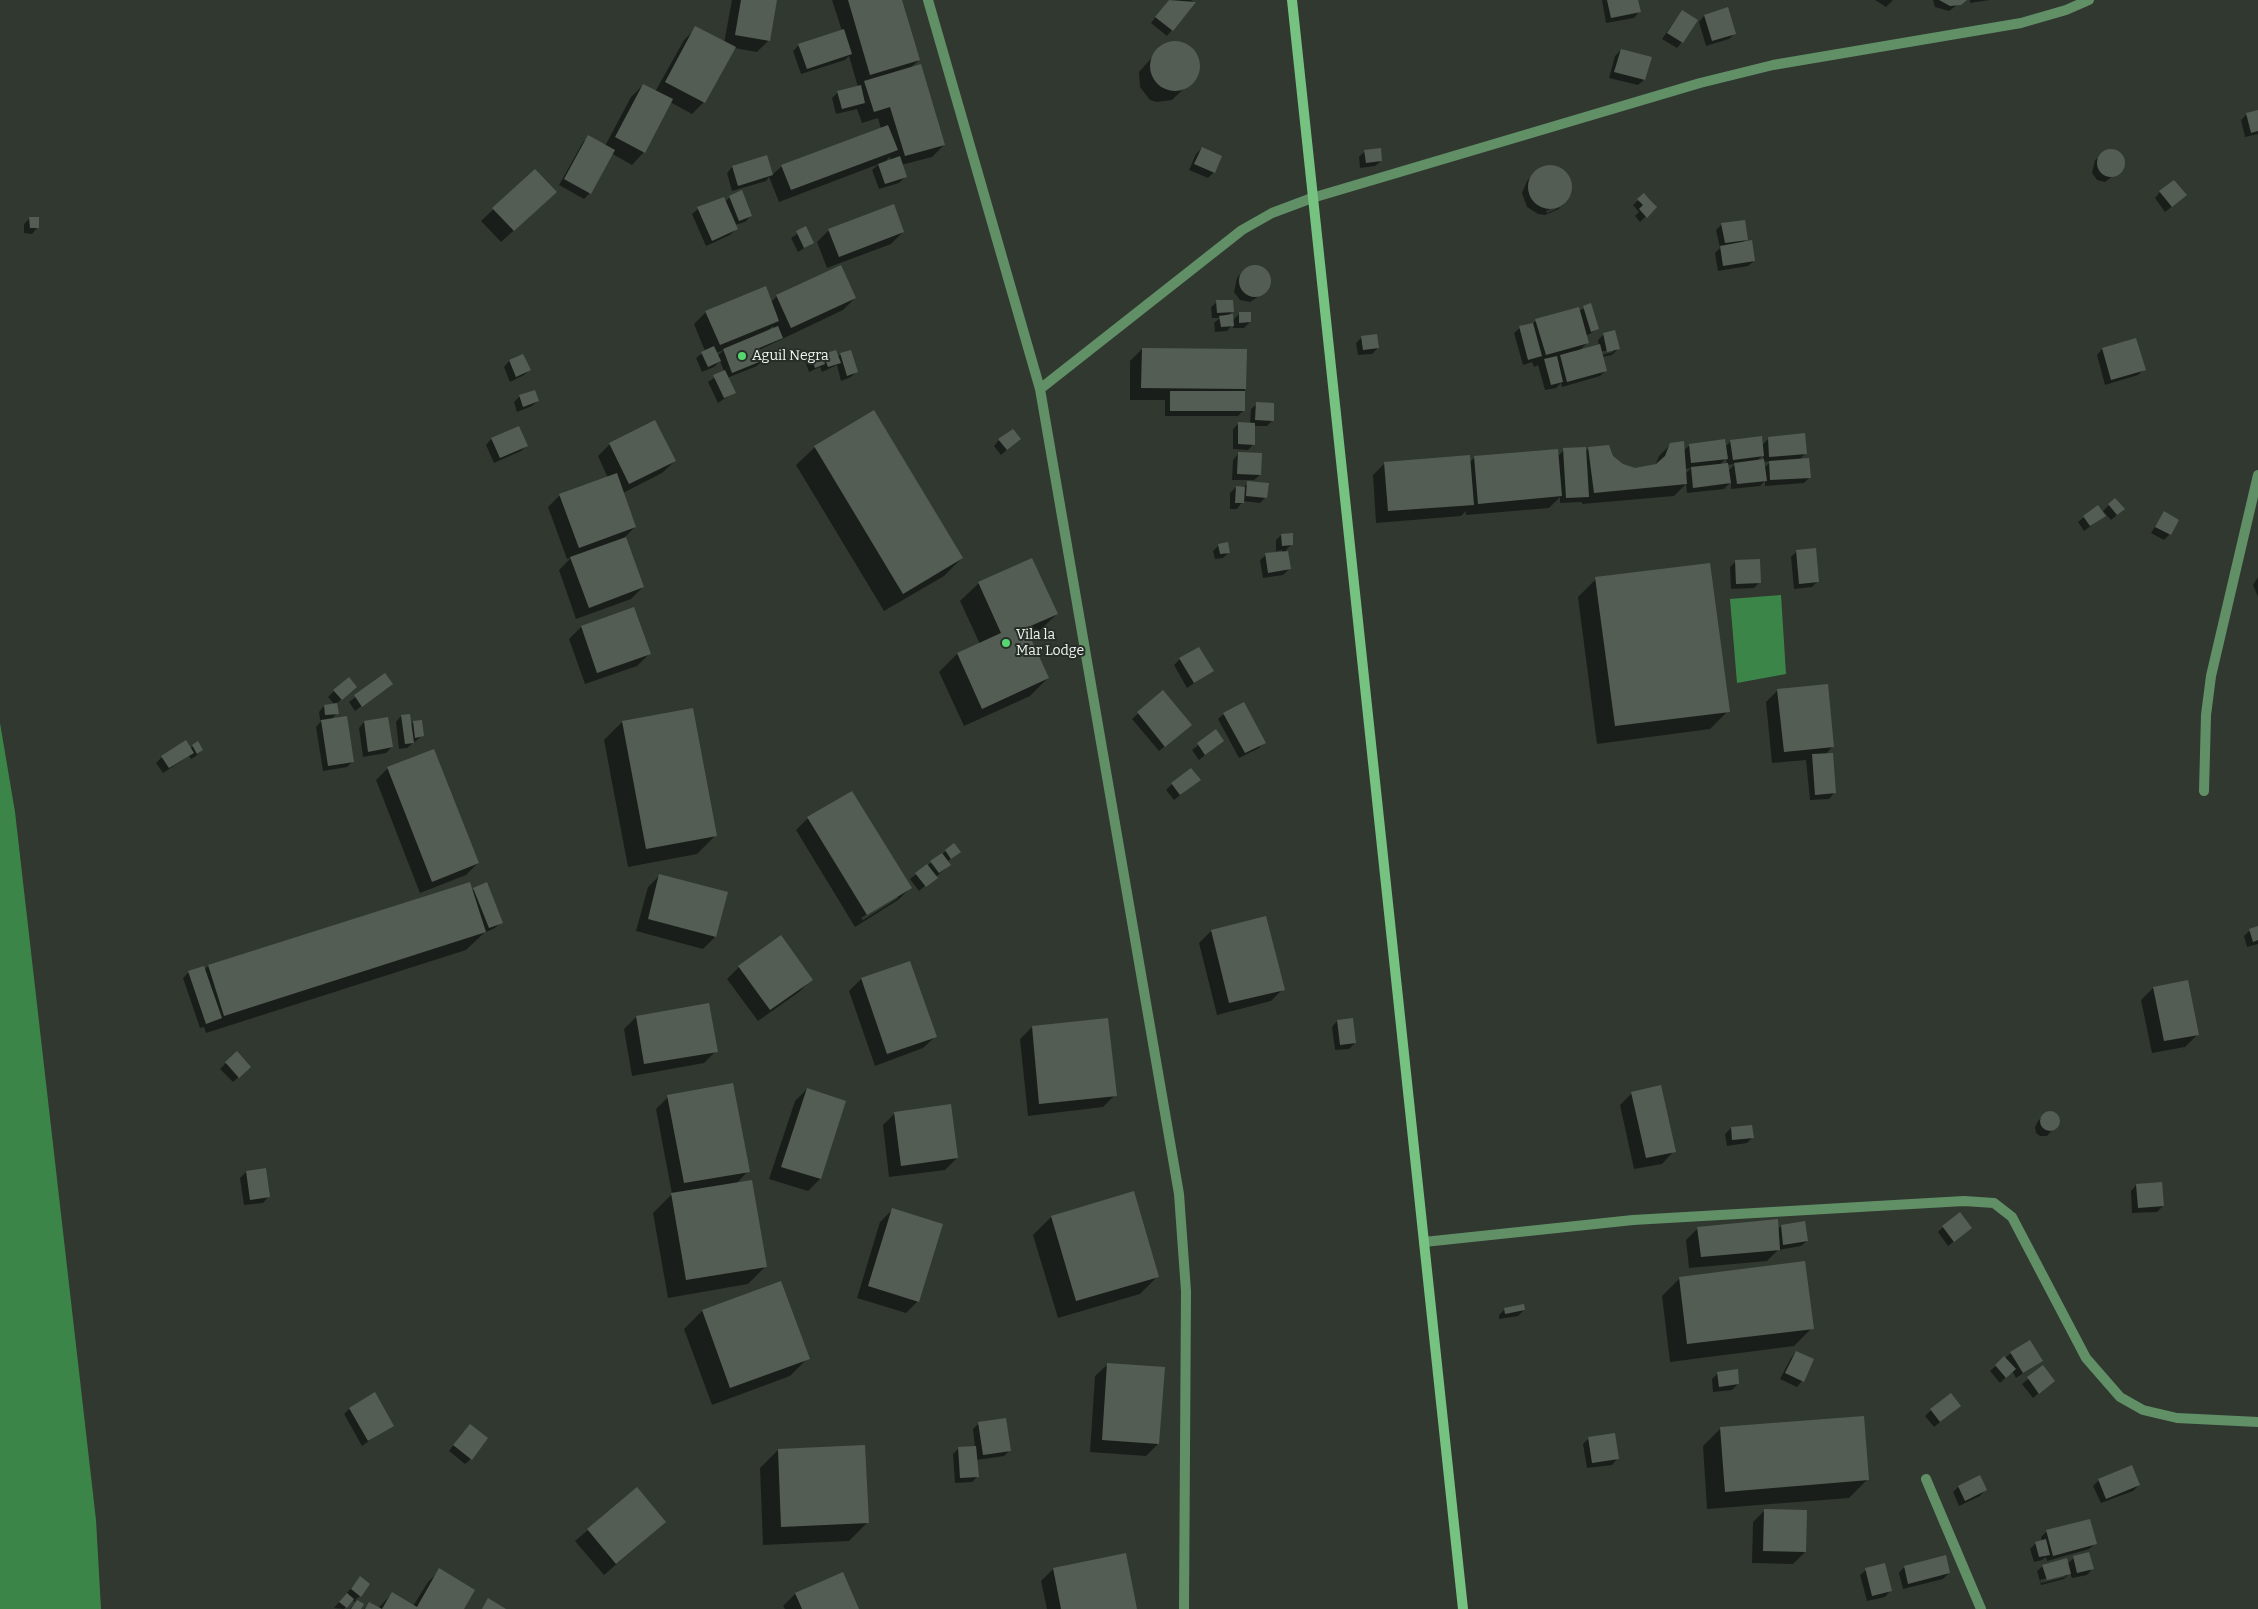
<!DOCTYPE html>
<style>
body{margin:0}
canvas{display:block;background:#303830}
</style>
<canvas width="2258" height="1609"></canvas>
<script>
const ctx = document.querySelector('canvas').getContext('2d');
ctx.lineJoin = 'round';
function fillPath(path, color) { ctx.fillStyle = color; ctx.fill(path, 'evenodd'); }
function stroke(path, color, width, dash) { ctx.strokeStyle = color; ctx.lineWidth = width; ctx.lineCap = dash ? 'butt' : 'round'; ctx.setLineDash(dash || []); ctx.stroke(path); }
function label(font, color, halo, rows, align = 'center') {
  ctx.font = font + ' Bitter,serif'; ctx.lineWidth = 4; ctx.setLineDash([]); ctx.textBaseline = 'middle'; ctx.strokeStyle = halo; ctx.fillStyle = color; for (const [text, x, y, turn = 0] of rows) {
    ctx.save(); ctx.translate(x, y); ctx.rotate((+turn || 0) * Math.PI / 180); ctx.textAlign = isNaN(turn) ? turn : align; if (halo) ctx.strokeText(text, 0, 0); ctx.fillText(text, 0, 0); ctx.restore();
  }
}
const water = new Path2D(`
 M1781,595L1786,674L1737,683L1730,599Z
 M0,723L15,812L96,1520L101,1609H0Z`);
const shadow = new Path2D(`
 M732,0H776L769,40L757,52L734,48L704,102L692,114L670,102L644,152L632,165L611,153L590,193L584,199L559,185L583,142L589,137L605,146L631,97L643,85L655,92L684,40L696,28L724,43Z
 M832,0H901L919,60L909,69L944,145L932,157L901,165L905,177L899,183L879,189L872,170L879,164L779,202L769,177L766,181L732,191L727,173L732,167L767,157L772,175L782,166L881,129L878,118L862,123L857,109L836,114L832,98L838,92L858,87L849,56L845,60L801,74L793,51L799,45L842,31ZM890,157L891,161L883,163Z
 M1169,0H1191L1194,2L1167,36L1151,23Z
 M1637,0L1639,12L1634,18L1606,23L1602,0Z
 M1875,0H1893L1886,7Z
 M1933,0H1964L1949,11L1935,7Z
 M1970,0H1990L1970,3Z
 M1682,11V42L1677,48L1662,39Z
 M1704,16L1734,34L1729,39L1706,46L1699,22Z
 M1178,43L1185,45L1196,57L1198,71L1195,78L1172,100L1157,102L1150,100L1140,87L1139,72L1162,46Z
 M1621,50L1644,80L1638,85L1609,78L1615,56Z
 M2258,112V134L2245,137L2241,120L2247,114Z
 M1202,148L1214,172L1208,178L1189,170L1196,154Z
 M2108,150L2120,154L2124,161L2122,169L2105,182L2097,180L2092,173L2095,160Z
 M1365,151L1381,161L1375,166L1360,168L1359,157Z
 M1551,166L1564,171L1570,183L1571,189L1563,205L1546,211L1547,213L1560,207L1559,209L1545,215L1538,214L1527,207L1522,193L1527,181L1538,169Z
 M535,170L543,204L501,242L481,221Z
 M2160,192L2179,201L2165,212L2155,198Z
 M1644,195L1655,207L1640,222L1635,216L1639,212L1633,205Z
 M730,197L751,216L745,222L735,225L736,229L730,235L706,246L692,214L698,209L725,202Z
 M30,218L37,228L32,234L24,233V224Z
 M1722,224L1747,239L1742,243L1754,261L1748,266L1718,271L1715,253L1720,248L1716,230Z
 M806,228L812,243L798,252L791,238Z
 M829,230L903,232L891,244L827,268L817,242Z
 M1256,266L1265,269L1269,277L1265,292L1250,302L1240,300L1234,292L1237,278L1243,271Z
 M777,296L855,298L843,310L759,350L763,360L757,366L727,378L734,392L718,403L708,382L724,371L720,361L714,367L702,372L696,358L705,351L694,324L706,312L771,302ZM773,326L774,329L766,332ZM724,350L717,356L716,353Z
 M1217,302L1233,311L1227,316L1232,321L1239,314L1250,322L1244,328H1233V324L1227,331L1215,332L1214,323L1220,318H1212L1211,307Z
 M1590,305L1598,329L1586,336L1588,342L1579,351L1599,346L1598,340L1604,334L1618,349L1612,355L1602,357L1606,370L1600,376L1562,387L1561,383L1556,388L1545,390L1538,365L1534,367L1532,362L1523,365L1514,333L1520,328L1532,324L1536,321L1579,311ZM1613,349V352L1601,355L1600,352Z
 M1362,337L1378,348L1372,354L1358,355L1356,343Z
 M1142,349L1245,389L1244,410L1238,416H1165V400H1130V361Z
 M2102,349L2144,369L2138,375L2105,385L2097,355Z
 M841,354L856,372L851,377L841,381L837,365L822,372L820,367L809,372L805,361L811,355L837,357Z
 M523,355L529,370L524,375L510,382L504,367L509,361Z
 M520,396L538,401L532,406L517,412L514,402Z
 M1257,404L1272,421L1267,426H1254V444L1248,450L1233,449V429L1238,424H1250L1251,409Z
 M654,422L675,461L662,473L623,493L635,527L625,537L643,587L631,599L576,619L559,570L571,558L567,559L548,507L560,495L608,478L598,456L610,444Z
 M518,427L527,445L521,451L494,463L486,445L491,439Z
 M1769,438L1806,453L1798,461L1809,478L1804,483L1765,486V481L1760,486L1731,489V482L1724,489L1687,493L1686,484L1674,496L1582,504V502L1560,503V497L1549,508L1466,515V511L1461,516L1376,523L1373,475L1385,463L1470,462L1475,457L1558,456L1564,450L1585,452L1589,448L1612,456L1623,465L1635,469L1655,466L1659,456L1671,444L1683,451L1690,445L1725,447L1731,441L1762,445ZM1763,455L1764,460L1757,461ZM1726,458L1727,464L1720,465ZM1771,461L1764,468L1763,462ZM1735,464L1728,471L1727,465ZM1691,468L1685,474V469Z
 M1019,439L1001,455L994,446L999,440Z
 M815,447L962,558L944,576L884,611L796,465Z
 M1238,454L1260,475L1254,480H1232L1233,460Z
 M1248,483L1266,497L1260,503L1243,501L1237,509H1230V493L1236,487L1243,488Z
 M2115,499L2117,515L2111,520L2103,511Z
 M2164,513L2170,534L2164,540L2151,533Z
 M2104,516L2084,531L2078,522L2084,517Z
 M1281,535L1292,544L1286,550L1289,569L1283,575L1263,578L1260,560L1266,555L1283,552L1282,550L1276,551V540Z
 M1219,545L1229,552L1223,558L1215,559L1213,551Z
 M1797,551L1818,581L1812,587L1794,589L1791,557Z
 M1031,559L1057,614L1038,632L1029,636L1048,678L1030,696L964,726L939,672L957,654L980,644L960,601L979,583Z
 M1736,561L1760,582L1754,588L1731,589L1730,567Z
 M2258,577V597L2253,585Z
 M1596,579L1728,711L1710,729L1597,744L1578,597Z
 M634,609L649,654L637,666L585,684L569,639L581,627Z
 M1180,659L1212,671L1187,688L1174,665Z
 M385,675L392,684L355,711L349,702Z
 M1778,690L1833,746L1825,755L1834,793L1829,799L1810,800L1806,760L1772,763L1766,702Z
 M334,691L350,692L336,704L337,713L331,720L353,761L347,767L323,771L316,727L322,720H320L319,712L324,706L335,705L328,697Z
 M1163,692L1185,730L1159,751L1132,719Z
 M692,710L715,836L697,854L628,867L604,740L622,722Z
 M1224,714L1264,742L1259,748L1239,758L1218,719Z
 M401,716L411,725L413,722L423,735L407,748L399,749L396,722Z
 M364,722L392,747L386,753L363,757L359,728Z
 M1216,731L1223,740L1199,760L1192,750Z
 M198,742L202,750L196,756L191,759L189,756L163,773L156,763L162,757L190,749Z
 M388,768L478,863L466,875L420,893L376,780Z
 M1172,784L1193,785L1174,800L1166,790Z
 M808,818L910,888L898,900L855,927L796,830ZM898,895V898L863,920L861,918Z
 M946,851L959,852L947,862L949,865L944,870L919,891L910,879Z
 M660,875L715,937L703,949L636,931L648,887Z
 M474,889L501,922L495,928L484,933L466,950L206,1033L204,1027L200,1028L183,978L189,972L204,970L208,966L471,891Z
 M2258,928V944L2247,947L2244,936L2250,930Z
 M1211,931L1283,989L1271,1001L1217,1015L1199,943Z
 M910,963L936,1036L923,1048L875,1066L849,991L861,979Z
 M739,967L811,980L799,992L758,1021L727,979Z
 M2153,988L2197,1035L2185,1047L2152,1053L2141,1000Z
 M636,1017L716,1051L704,1063L632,1076L624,1029Z
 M1337,1021L1355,1043L1349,1049L1335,1050L1332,1027Z
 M1032,1027L1115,1095L1103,1107L1028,1116L1020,1039Z
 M226,1063L244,1072L233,1082L220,1069Z
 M807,1089L845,1102L820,1179L808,1191L769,1179L795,1101Z
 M1632,1093L1674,1151L1662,1164L1634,1169L1620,1105Z
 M668,1097L748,1171L736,1184L766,1266L748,1284L668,1298L653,1213L672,1194L656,1109Z
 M895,1113L957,1158L945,1170L889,1177L883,1125Z
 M2053,1113L2057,1116L2058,1124L2047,1136H2040L2036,1133L2035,1127L2038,1121L2044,1115Z
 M1751,1126L1753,1137L1747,1143L1727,1146L1725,1134L1731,1128Z
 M246,1172L268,1197L263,1203L244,1205L240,1178Z
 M2136,1185L2163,1206L2157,1212L2132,1213L2131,1191Z
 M892,1210L918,1301L906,1313L857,1298L880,1222Z
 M1051,1217L1158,1276L1140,1294L1058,1318L1033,1235Z
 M1781,1226L1807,1241L1801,1246L1778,1250L1767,1261L1689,1268L1686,1240L1698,1228L1777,1230Z
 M1943,1227L1971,1228L1948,1246L1938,1232Z
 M1680,1278L1812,1328L1794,1346L1670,1362L1662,1296Z
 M780,1283L808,1358L790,1376L712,1405L684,1329L702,1311Z
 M1505,1309L1524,1310L1518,1316L1499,1319V1315Z
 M2029,1342L2041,1361L2016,1378L2012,1371L2000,1383L1990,1371L2011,1353Z
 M1796,1352L1802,1381L1797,1387L1780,1379L1791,1358Z
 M1108,1364L1158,1444L1146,1456L1090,1452L1095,1376Z
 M2043,1367L2053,1381L2033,1398L2022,1384Z
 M1718,1373L1738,1384L1732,1390L1713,1392L1712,1379Z
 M349,1409L392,1425L362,1446L344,1414Z
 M1931,1410L1954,1411L1934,1427L1925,1416Z
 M978,1424L1010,1450L1004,1456L976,1460L977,1477L972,1482L955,1483L953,1454L959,1448L975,1447L973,1429Z
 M1721,1428L1867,1480L1849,1498L1707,1509L1703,1446Z
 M464,1431L471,1459L465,1464L449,1451Z
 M1589,1438L1617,1459L1612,1465L1587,1468L1583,1444Z
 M778,1450L867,1523L849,1541L763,1545L760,1468Z
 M2099,1480L2139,1485L2133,1491L2101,1503L2093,1486Z
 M1958,1487L1985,1490L1980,1496L1959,1506L1953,1492Z
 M637,1488L665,1522L604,1575L575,1541Z
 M1765,1510L1805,1552L1793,1564L1752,1563L1753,1522Z
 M2047,1531L2095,1544L2089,1549L2047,1561L2046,1557L2042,1560L2034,1562L2030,1549L2036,1543L2042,1542L2041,1537Z
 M2074,1558L2092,1569L2087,1575L2072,1578L2070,1573L2064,1579L2041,1585L2037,1571L2043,1566L2067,1564ZM2065,1574V1577L2041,1583L2040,1580Z
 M1904,1567L1949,1573L1943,1579L1903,1589L1899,1573Z
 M1053,1569L1136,1609H1047L1041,1581Z
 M440,1570L463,1609H364L370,1603L378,1608L392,1594L413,1606L428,1582Z
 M1866,1570L1890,1591L1885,1597L1867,1601L1860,1575Z
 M360,1578V1596L355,1600L363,1604L360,1609H350L356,1602L352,1600L344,1609L334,1608Z
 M795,1594L857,1609H785L783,1606Z`);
const building = new Path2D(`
 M741,0H777L770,41L735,35Z
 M848,0H902L920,60L870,75Z
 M1169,0L1196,2L1173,31L1155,17Z
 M1607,0H1638L1641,12L1611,18Z
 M1939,0H1967L1961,5L1950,6Z
 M1728,7L1736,34L1712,41L1704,15Z
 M1682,10L1698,20L1683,43L1667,33Z
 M695,26L736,47L705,103L665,82Z
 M844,29L852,54L807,69L798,44Z
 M1150 66a25 25 0 1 1 50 0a25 25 0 1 1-50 0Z
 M1621,49L1652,57L1645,80L1614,72Z
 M921,64L945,145L905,156L890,107L874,112L864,81Z
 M643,84L673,99L645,153L615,137Z
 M861,85L865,103L842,109L837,91Z
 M2258,110V131L2251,133L2246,113Z
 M888,125L898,150L791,190L781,165Z
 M588,135L615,150L591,194L564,179Z
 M1202,147L1222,156L1215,173L1194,164Z
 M1381,148L1382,161L1366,163L1364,150Z
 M2097 163a14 14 0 1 1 28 0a14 14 0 1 1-28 0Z
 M767,155L773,175L738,186L732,166Z
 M900,156L907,177L885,184L878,164Z
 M1528 187a22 22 0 1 1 44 0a22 22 0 1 1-44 0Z
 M535,169L557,192L514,231L492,208Z
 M2174,180L2187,195L2172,207L2159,191Z
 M742,190L752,216L739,221L729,196Z
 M1644,193L1649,199L1643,205L1637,199Z
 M724,197L738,229L712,241L697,207Z
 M1649,199L1657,207L1647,218L1639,209Z
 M894,204L904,232L839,257L828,229Z
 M29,217H39V228H30Z
 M1745,220L1748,240L1725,243L1721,223Z
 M806,226L814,243L804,248L796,231Z
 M1752,240L1755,261L1723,266L1720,246Z
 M1239 281a16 16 0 1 1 32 0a16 16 0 1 1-32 0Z
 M841,265L856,298L791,328L776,295Z
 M766,286L779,321L720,345L705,311Z
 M1216,300H1233L1234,312L1217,313Z
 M1591,303L1599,329L1591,332L1583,306Z
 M1579,307L1589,343L1546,355L1535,319Z
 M1239,312H1251V322L1239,323Z
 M1233,314L1234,326L1221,327L1219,316Z
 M1533,323L1542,356L1528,360L1519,326Z
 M778,326L783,338L759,348L764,360L732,373L723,349Z
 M1615,330L1620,349L1607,352L1603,333Z
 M1377,334L1379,348L1363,350L1361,336Z
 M2136,338L2146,370L2111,380L2102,348Z
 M1600,344L1607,371L1567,382L1560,355Z
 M714,346L721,361L708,367L701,352Z
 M1142,348L1247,349L1246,389L1141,388Z
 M836,350L841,363L828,367L823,354Z
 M851,350L858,372L847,376L840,353Z
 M821,351L825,364L815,368L810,354Z
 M523,354L531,370L516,377L509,360Z
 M1557,356L1563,382L1551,385L1544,359Z
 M725,370L736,393L724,398L713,375Z
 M535,390L539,401L523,407L519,395Z
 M1170,391H1245V411H1170Z
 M1256,402L1274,403V421L1255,420Z
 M874,410L963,558L903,594L814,446Z
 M655,420L676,461L629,484L609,443Z
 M1238,422L1255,423V445L1238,444Z
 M519,426L528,446L500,458L491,438Z
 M1013,429L1021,439L1007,450L998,439Z
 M1805,433L1807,454L1769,457L1768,437Z
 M1762,436L1764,456L1733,460L1730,440Z
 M1725,439L1728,459L1691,463L1689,444Z
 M1684,441L1687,484L1594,493L1588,447L1609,445L1613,456L1623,464L1635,468L1656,464L1665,456L1670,443Z
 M1586,447L1589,497L1566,498L1563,448Z
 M1558,449L1562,496L1478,504L1474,456Z
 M1238,452L1262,453L1261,475L1237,474Z
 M1470,455L1474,505L1388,511L1384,462Z
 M1809,458L1811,478L1770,480L1769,461Z
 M1764,459L1767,481L1737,484L1734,463Z
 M1728,463L1731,483L1693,488L1691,467Z
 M617,473L636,527L579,548L559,494Z
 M1247,481L1269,483L1267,498L1246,496Z
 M1236,486L1245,487L1244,503H1235Z
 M2115,498L2125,509L2117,515L2108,504Z
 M2098,505L2106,516L2090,526L2083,516Z
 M2164,511L2179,520L2171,535L2155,527Z
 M1293,533V545L1282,546L1281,534Z
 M626,537L644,587L589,608L570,557Z
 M1228,542L1230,553L1220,554L1218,544Z
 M1816,548L1819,582L1799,584L1796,550Z
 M1288,551L1291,569L1268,573L1265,553Z
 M1032,558L1058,614L1026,628L1049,678L982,709L957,653L1001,633L978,582Z
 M1760,559L1761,583L1736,584L1735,560Z
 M1710,563L1730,712L1615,726L1595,577Z
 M634,607L651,654L597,673L581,626Z
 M1199,647L1214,671L1194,683L1179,658Z
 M385,673L393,684L362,707L354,695Z
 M349,677L357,687L342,700L333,690Z
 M1828,684L1834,747L1784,752L1777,689Z
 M1163,690L1192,725L1165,747L1137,712Z
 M1244,702L1266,743L1245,753L1223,713Z
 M337,703L339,714L325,715L324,705Z
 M693,708L717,836L646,849L622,721Z
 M410,714L414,743L405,744L401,715Z
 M347,716L354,762L328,766L321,720Z
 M388,717L393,747L368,752L364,721Z
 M422,720L424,736L415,738L413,721Z
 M1216,729L1224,741L1205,755L1197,743Z
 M186,740L194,753L169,768L161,756Z
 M198,741L203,750L197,754L192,745Z
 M434,749L479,863L432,882L387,767Z
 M1833,753L1836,793L1815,795L1812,754Z
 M1191,768L1201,780L1180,795L1171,783Z
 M852,791L912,888L867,915L807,817Z
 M954,843L961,852L951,859L945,850Z
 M942,853L951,865L939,873L930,861Z
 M927,864L938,878L926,887L915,873Z
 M659,874L728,892L716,937L648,919Z
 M470,882L486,932L224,1016L208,965Z
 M487,882L503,923L489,928L473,888Z
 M1266,916L1285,990L1229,1003L1211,930Z
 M2258,926V940L2253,942L2249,929Z
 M781,935L813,980L770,1010L738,966Z
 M910,961L937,1037L887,1054L861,978Z
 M204,966L222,1018L206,1024L188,971Z
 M2188,980L2199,1035L2164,1041L2153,987Z
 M709,1003L718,1052L644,1064L636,1016Z
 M1108,1018L1117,1096L1039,1104L1032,1026Z
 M1353,1018L1356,1043L1340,1045L1337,1020Z
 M237,1051L251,1067L239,1078L225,1062Z
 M733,1083L750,1172L684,1183L667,1095Z
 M1661,1085L1676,1152L1646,1158L1631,1092Z
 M807,1088L846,1101L821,1179L781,1167Z
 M951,1104L958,1158L901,1166L894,1112Z
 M2040 1121a10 10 0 1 1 20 0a10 10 0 1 1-20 0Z
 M1752,1125L1754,1138L1732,1140L1731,1127Z
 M266,1168L270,1197L250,1200L246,1171Z
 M752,1180L767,1267L686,1280L671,1193Z
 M2162,1182L2164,1206L2138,1208L2136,1184Z
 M1134,1191L1159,1277L1076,1301L1051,1216Z
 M892,1208L943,1224L919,1302L868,1286Z
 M1960,1212L1972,1228L1954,1242L1942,1226Z
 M1778,1219L1780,1250L1701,1257L1697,1227Z
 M1805,1221L1808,1241L1783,1245L1781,1225Z
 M1805,1261L1814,1329L1687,1344L1679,1277Z
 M781,1281L810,1359L730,1388L702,1310Z
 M1524,1304L1525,1310L1505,1314L1504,1308Z
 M2030,1340L2043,1361L2023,1373L2010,1352Z
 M1796,1351L1814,1359L1804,1382L1785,1373Z
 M2004,1356L2016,1369L2006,1378L1995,1365Z
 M1107,1363L1165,1367L1159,1444L1102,1440Z
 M2043,1365L2055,1381L2039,1394L2027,1377Z
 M1738,1369L1739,1384L1719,1387L1717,1372Z
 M375,1392L394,1426L368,1441L349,1408Z
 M1951,1393L1961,1406L1940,1422L1930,1409Z
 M1864,1416L1869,1480L1725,1492L1720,1427Z
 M1006,1418L1011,1451L983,1455L978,1422Z
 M470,1424L488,1438L472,1460L453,1445Z
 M1615,1433L1619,1459L1592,1463L1588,1437Z
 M865,1445L869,1523L781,1527L778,1449Z
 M976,1446L979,1477L960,1478L958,1447Z
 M2132,1465L2140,1485L2106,1499L2098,1479Z
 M1980,1475L1987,1490L1965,1501L1958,1486Z
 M637,1487L666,1522L616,1564L587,1529Z
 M1764,1509L1807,1510L1806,1552L1763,1551Z
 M2090,1519L2097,1544L2053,1556L2046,1530Z
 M2046,1539L2050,1555L2039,1557L2035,1542Z
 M2089,1552L2094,1569L2077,1573L2073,1556Z
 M1126,1553L1137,1609H1061L1053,1568Z
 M1946,1555L1950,1573L1908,1584L1904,1566Z
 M2067,1558L2071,1574L2047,1580L2042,1565Z
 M1885,1563L1892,1591L1872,1596L1865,1568Z
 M439,1568L475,1590L464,1609H365L369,1602L382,1609L392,1592L417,1607Z
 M843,1572L859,1609H802L795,1593Z
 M360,1576L370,1584L361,1597L351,1589Z
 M347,1593L354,1599L347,1608L339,1602Z
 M488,1598L506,1609H482Z
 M357,1600L364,1604L361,1609H351Z`);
const street = new Path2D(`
 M928,0L1040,389L1179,1194L1186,1291L1184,1609
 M1040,389L1242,230L1272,213L1312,198L1700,83L1773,65L2021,23L2066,10L2089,0
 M2204,791L2206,715L2211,676L2258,475
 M1424,1242L1633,1220L1964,1201L1994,1203L2012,1217L2086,1358L2120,1397L2143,1410L2177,1418L2258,1422
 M1926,1479L1981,1609`);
const secondary = new Path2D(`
 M1292,0L1463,1609`);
const markers = [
 [742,356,5,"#57d570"],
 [1006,643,5,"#57d570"]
];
const poiNames = [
 ["Aguil Negra",752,356],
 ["Vila la",1016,635],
 ["Mar Lodge",1016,651]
];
fillPath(water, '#3c8549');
fillPath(shadow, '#0007');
fillPath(building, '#545d54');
stroke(street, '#619067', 10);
stroke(secondary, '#76c281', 10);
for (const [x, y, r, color] of markers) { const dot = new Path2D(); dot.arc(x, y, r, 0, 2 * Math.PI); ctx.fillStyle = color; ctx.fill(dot); stroke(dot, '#262e27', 2); }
label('14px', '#eff5ef', '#262e27', poiNames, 'left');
</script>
